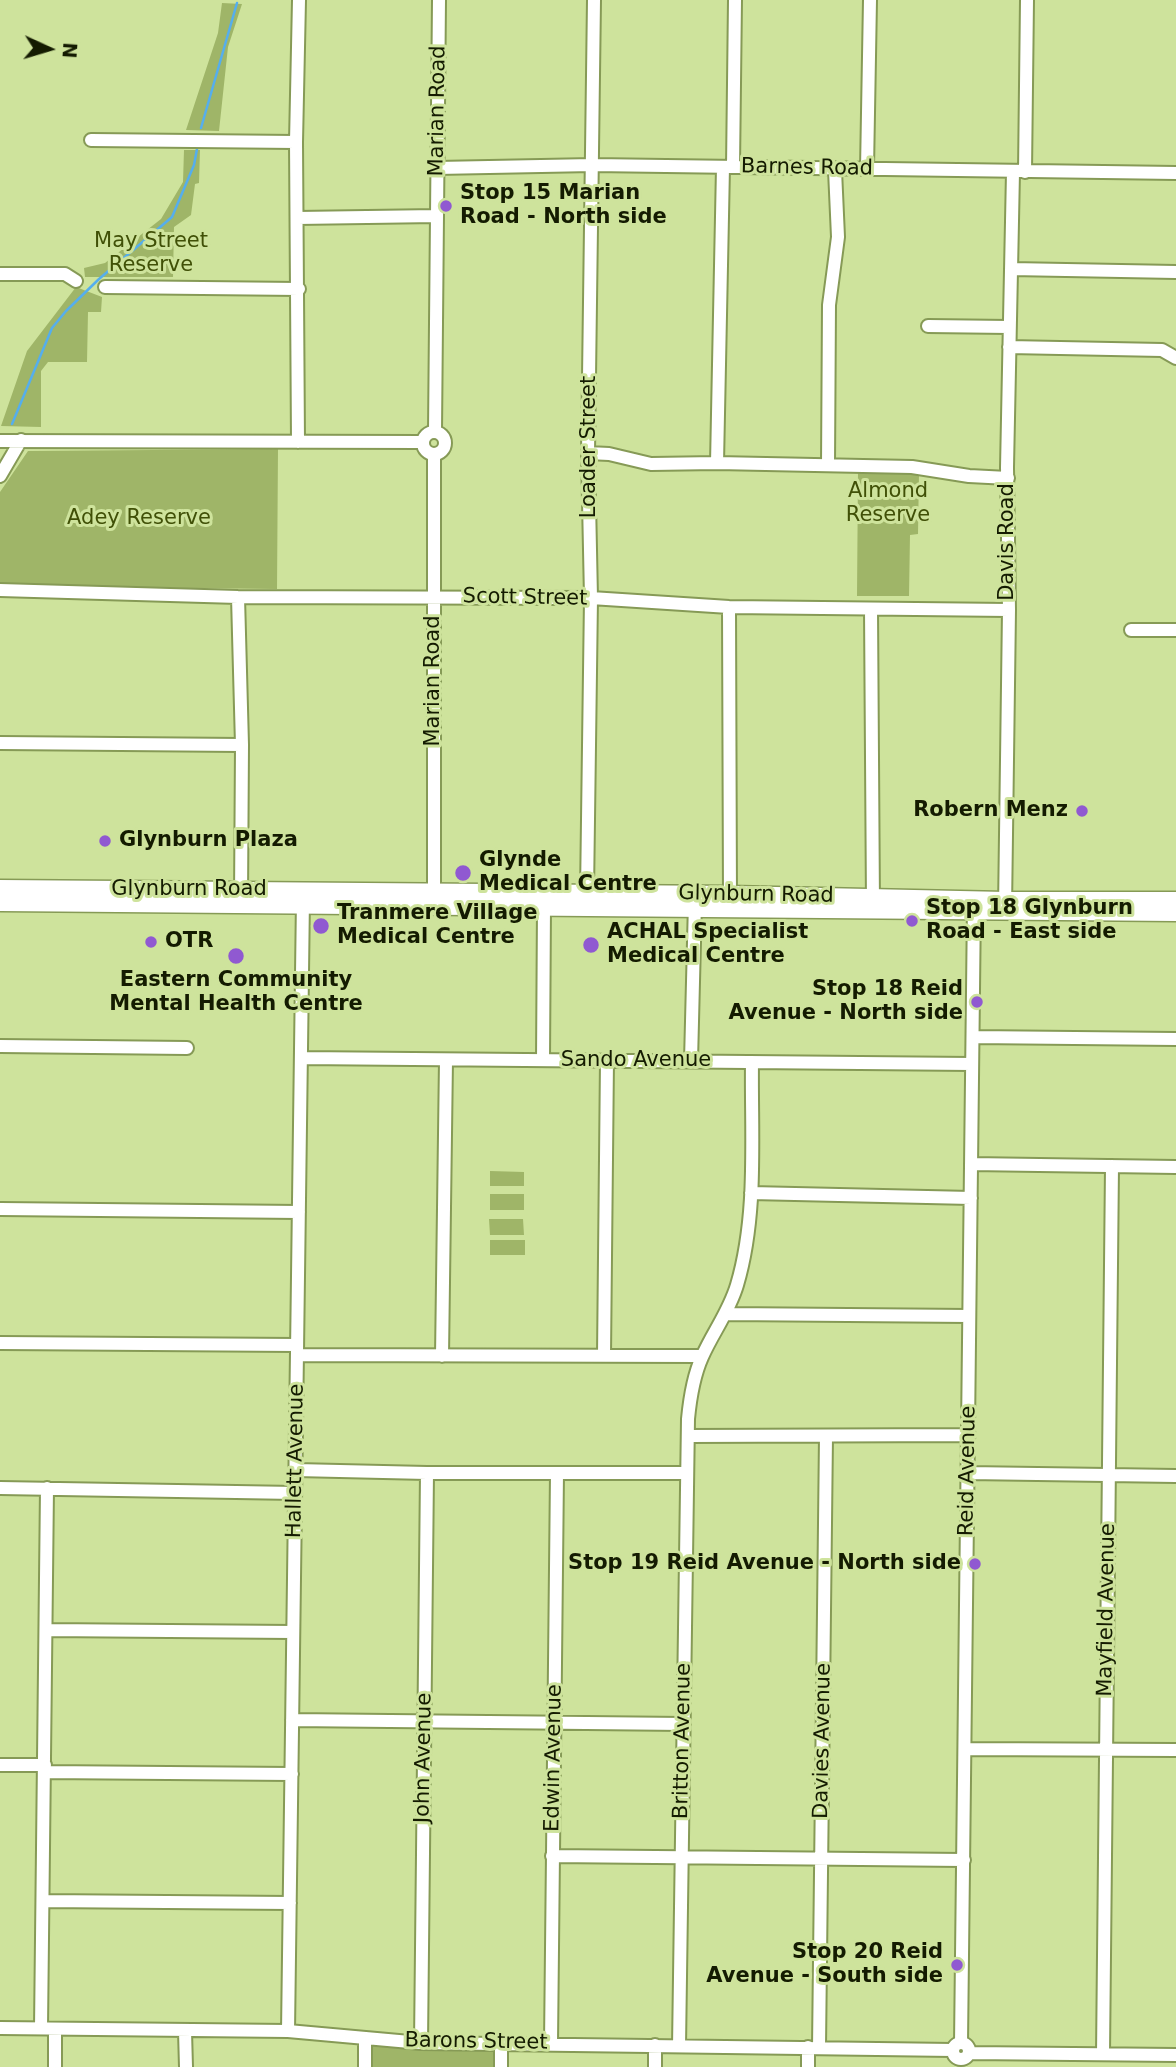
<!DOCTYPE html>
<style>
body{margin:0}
#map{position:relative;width:1176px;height:2067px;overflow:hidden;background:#cee39c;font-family:"DejaVu Sans",sans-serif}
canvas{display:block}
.north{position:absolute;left:14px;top:14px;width:70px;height:70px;-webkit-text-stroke:5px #cee39c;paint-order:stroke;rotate:94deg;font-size:19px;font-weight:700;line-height:28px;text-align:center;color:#141b01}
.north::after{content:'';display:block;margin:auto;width:24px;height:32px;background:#141b01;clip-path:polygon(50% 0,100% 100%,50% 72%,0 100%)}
</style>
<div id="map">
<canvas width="1176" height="2067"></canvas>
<div class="north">N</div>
</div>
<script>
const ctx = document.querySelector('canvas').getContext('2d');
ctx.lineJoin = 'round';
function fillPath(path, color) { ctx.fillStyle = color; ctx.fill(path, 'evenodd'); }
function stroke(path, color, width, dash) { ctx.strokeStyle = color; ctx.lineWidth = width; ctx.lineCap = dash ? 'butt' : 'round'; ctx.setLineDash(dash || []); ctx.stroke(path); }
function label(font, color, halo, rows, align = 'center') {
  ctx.font = font + ' "DejaVu Sans",sans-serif'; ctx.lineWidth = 6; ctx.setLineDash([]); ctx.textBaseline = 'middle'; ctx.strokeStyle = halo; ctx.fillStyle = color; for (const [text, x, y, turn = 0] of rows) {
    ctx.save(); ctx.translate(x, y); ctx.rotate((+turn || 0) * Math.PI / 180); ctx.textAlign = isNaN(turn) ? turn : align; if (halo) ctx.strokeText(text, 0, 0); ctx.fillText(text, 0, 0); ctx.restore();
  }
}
const green = new Path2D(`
 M222,3L242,4L228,47L219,131L186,130L218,33Z
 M184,150H200L199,183L195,184L191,215L174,227L173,277H85L84,268L105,263L161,219L183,182Z
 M76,287L102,297L101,312H88L87,362H48L41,371V427L1,426L27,351Z
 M278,449L277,589L0,586V492L28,451Z
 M858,471L919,473L918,534L910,535L909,596H857Z
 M490,1171L524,1172V1186H490Z
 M490,1194H524V1210H490Z
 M489,1219H523L524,1235H490Z
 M490,1240H525V1255H490Z
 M365,2039L501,2044V2067H365Z`);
const stream = new Path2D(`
 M201,128L237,3
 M12,424L52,328L66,311L99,279L172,217L194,165L197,149`);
const minor = new Path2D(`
 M91,140L296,142
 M733,167L735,0
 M437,168L593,165L1176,173
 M867,169L870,0
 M1025,172L1027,0
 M297,218L437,216
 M1011,269L1176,272
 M0,274H65L76,281
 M105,287L299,289
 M928,326L1009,327
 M1009,347L1162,350L1176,358
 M435,431L439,0
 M423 443a11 11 0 1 1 22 0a11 11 0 1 1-22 0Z
 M0,441L422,442
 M298,442L296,142L299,0
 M588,453L609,454L651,464L717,463L912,467L969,476L1008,478
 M717,463L723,167
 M828,465L829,305L838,237L835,170
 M0,476L21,440
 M0,590L238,597L591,598L729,607L1009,610
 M238,597L242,745L241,898
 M729,607L730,900
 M871,609L873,906
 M1131,630H1176
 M0,743L242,745
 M587,893L591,598L588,453L594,0
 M434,898V454
 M1005,909L1009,610L1007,467L1013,172
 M973,1037L1176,1039
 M0,1046L187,1048
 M301,1058L972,1064
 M543,1060L544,907
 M691,1061L695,902
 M971,1164L1176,1167
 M751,1193L971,1198
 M0,1209L299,1212
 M727,1314L969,1316
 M0,1343L297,1345
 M297,1355L702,1356
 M604,1355L607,1060
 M442,1356L446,1060
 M688,1436L969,1435
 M296,1470L427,1473H687
 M968,1473L1176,1476
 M0,1488L295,1493
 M46,1630L293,1632
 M292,1720L684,1724
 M965,1749L1176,1750
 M0,1765H45
 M44,1772L292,1774
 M552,1856L964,1860
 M43,1901L290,1903
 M0,2028L288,2031L421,2043L953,2050
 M41,2028L47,1488
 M185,2031L186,2067
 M288,2031L303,898
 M365,2039V2067
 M421,2043L427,1473
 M551,2043L557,1473
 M961,2043L974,903
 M953 2051a8 8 0 1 1 16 0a8 8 0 1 1-16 0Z
 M679,2046L688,1419C690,1398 693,1377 702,1357C713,1332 729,1312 737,1285C758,1214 751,1135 752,1062
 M819,2047L826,1436
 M970,2053L1176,2055
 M1103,2054L1112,1166
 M55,2067V2029
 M501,2067V2044
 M655,2067V2045
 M808,2067V2047`);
const major = new Path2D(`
 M0,888L730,894L1006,900H1176
 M0,903L1176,913`);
const markers = [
 [446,206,7,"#9059d1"],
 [1082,811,7,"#9059d1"],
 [105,841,7,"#9059d1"],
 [463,873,9,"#9059d1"],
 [912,921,7,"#9059d1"],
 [321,926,9,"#9059d1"],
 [151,942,7,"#9059d1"],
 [591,945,9,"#9059d1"],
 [236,956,9,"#9059d1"],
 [977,1002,7,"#9059d1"],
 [975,1564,7,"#9059d1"],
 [957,1965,7,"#9059d1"]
];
const streetNames = [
 ["Marian Road",438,111,-89],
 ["Barnes Road",807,168,1],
 ["Loader Street",590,447,-90],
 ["Davis Road",1008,542,-90],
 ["Scott Street",525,598,1],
 ["Marian Road",434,681,-90],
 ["Glynburn Road",189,890],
 ["Glynburn Road",756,895,1],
 ["Sando Avenue",636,1061],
 ["Hallett Avenue",296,1461,-89],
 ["Reid Avenue",968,1471,-89],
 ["Mayfield Avenue",1107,1610,-89],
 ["Britton Avenue",683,1741,-89],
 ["Davies Avenue",823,1741,-89],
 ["John Avenue",424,1758,-89],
 ["Edwin Avenue",554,1758,-89],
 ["Barons Street",476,2042,1]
];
const poiNames = [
 ["Stop 15 Marian",460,194],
 ["Road - North side",460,218],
 ["Robern Menz",1068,811,"right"],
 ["Glynburn Plaza",119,841],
 ["Glynde",479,861],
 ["Medical Centre",479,885],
 ["Stop 18 Glynburn",926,909],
 ["Road - East side",926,933],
 ["Tranmere Village",337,914],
 ["Medical Centre",337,938],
 ["ACHAL Specialist",607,933],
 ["Medical Centre",607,957],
 ["OTR",165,942],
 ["Eastern Community",236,981,"center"],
 ["Mental Health Centre",236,1005,"center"],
 ["Stop 18 Reid",963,990,"right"],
 ["Avenue - North side",963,1014,"right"],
 ["Stop 19 Reid Avenue - North side",961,1564,"right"],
 ["Stop 20 Reid",943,1953,"right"],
 ["Avenue - South side",943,1977,"right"]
];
const parkNames = [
 ["May Street",151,242],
 ["Reserve",151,266],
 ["Almond",888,492],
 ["Reserve",888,516],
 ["Adey Reserve",139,519]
];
fillPath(green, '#9fb568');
stroke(stream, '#55aeed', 2.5);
stroke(minor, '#869a56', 16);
stroke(major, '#869a56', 19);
stroke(minor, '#fff', 12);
stroke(major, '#fff', 16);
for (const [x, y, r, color] of markers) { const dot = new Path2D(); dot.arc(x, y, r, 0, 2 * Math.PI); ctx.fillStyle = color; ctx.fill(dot); stroke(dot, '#cee39c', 2.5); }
label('21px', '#141b01', '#cee39c', streetNames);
label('bold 21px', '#141b01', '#cee39c', poiNames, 'left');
label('21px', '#405007', '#cee39c', parkNames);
</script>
